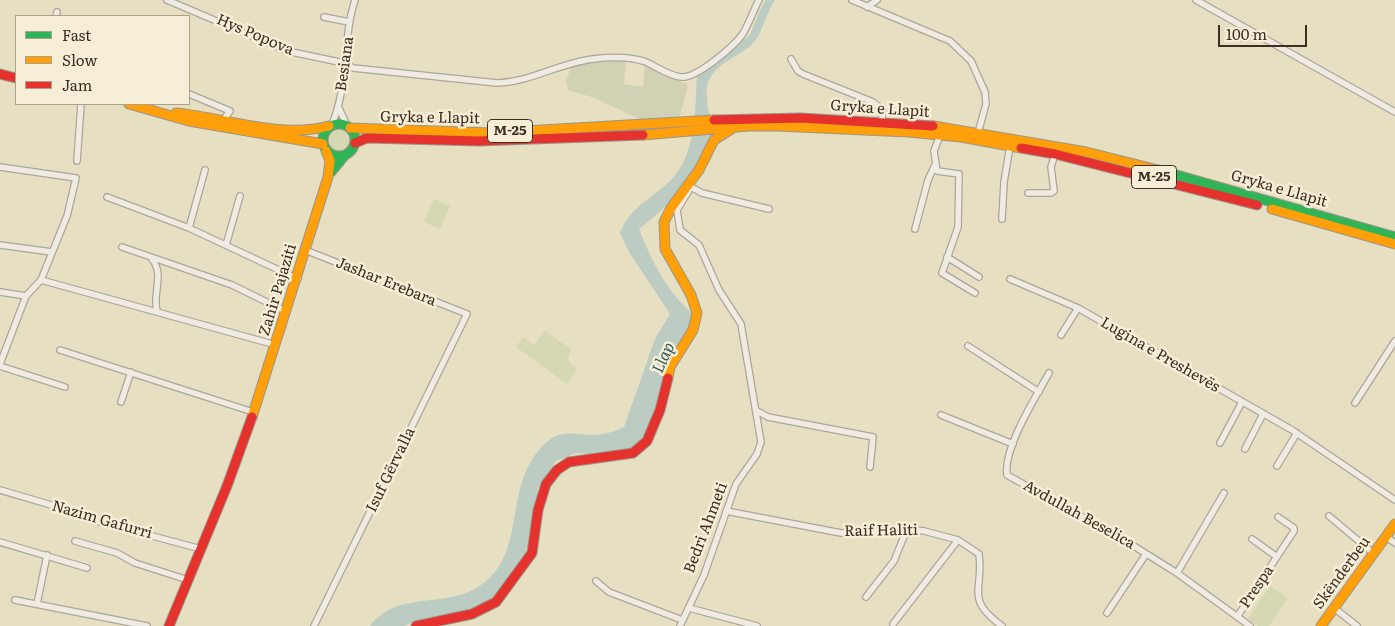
<!DOCTYPE html>
<meta charset="utf-8">
<style>
body{margin:0}
#map{position:relative;width:1395px;height:626px;overflow:hidden;background:#e7e0d1;font-family:Literata,serif}
canvas{display:block}
.legend{position:absolute;left:15px;top:15px;width:175px;height:90px;box-sizing:border-box;background:#f7eed8;border:1px solid #ada18e;margin:0;padding:6px 9px;list-style:none;font-size:15px;color:#3d2e20}
.legend li{display:flex;align-items:center;gap:10px;height:25px}
.legend b{width:25px;border:1px solid #ada18e}
.scale{position:absolute;left:1218px;top:25px;width:89px;height:22px;box-sizing:border-box;border:2px solid #3d2e20;border-top:0;padding-left:6px;font-size:15px;line-height:18px;white-space:nowrap;color:#3d2e20;-webkit-text-stroke:4px #f7eed8;paint-order:stroke}
</style>
<div id="map">
<canvas width="1395" height="626"></canvas>
<ul class="legend">
<li><b style="height:6px;background:#30b455"></b>Fast</li>
<li><b style="height:6px;background:#ff9f0a"></b>Slow</li>
<li><b style="height:6px;background:#e5322d"></b>Jam</li>
</ul>
<div class="scale">100 m</div>
</div>
<script>
const ctx = document.querySelector('canvas').getContext('2d');
ctx.lineJoin = 'round';
function fillPath(path, color) { ctx.fillStyle = color; ctx.fill(path, 'evenodd'); }
function stroke(path, color, width, dash) { ctx.strokeStyle = color; ctx.lineWidth = width; ctx.lineCap = dash ? 'butt' : 'round'; ctx.setLineDash(dash || []); ctx.stroke(path); }
function label(font, color, halo, rows, align = 'center') {
  ctx.font = font + ' Literata,serif'; ctx.lineWidth = 5; ctx.setLineDash([]); ctx.textBaseline = 'middle'; ctx.strokeStyle = halo; ctx.fillStyle = color; for (const [text, x, y, turn = 0] of rows) {
    ctx.save(); ctx.translate(x, y); ctx.rotate((+turn || 0) * Math.PI / 180); ctx.textAlign = isNaN(turn) ? turn : align; if (halo) ctx.strokeText(text, 0, 0); ctx.fillText(text, 0, 0); ctx.restore();
  }
}
const farmland = new Path2D(`
 M0,0H1395V626H0ZM16,16H189V104H16Z`);
const green = new Path2D(`
 M327 140a12 12 0 1 1 24 0a12 12 0 1 1-24 0Z
 M434,199L450,206L440,229L424,222Z
 M545,331L571,349L568,358L570,364L577,369L567,384L516,347L523,337L534,345Z
 M1270,586L1288,598L1269,626H1259L1248,619Z`);
const cemetery = new Path2D(`
 M626,61L624,84L643,87L645,65L688,85L679,120L647,123L595,98L568,90L566,82L571,67L580,63Z`);
const water = new Path2D(`
 M766,0H775C767,11 761,35 755,41C741,57 719,60 709,80C702,92 712,120 712,133C712,138 709,143 707,148C694,182 667,207 639,229C651,260 667,292 693,314L688,333L672,356L662,379L651,425L641,442L631,449L617,453L604,455L577,453L556,461L538,488L527,561L493,603L452,619L414,622L404,626H370C397,590 443,609 478,587C531,554 499,483 548,441C561,430 575,434 591,435C603,435 614,432 624,427L655,339L670,314L629,252L620,233C631,206 650,200 670,181C697,154 695,108 697,74L750,35L760,10Z`);
const street = new Path2D(`
 M167,0L287,51L344,63L353,68L497,83C531,82 559,63 593,59C610,57 629,56 646,62C657,67 669,76 681,77C696,79 733,47 742,35C749,24 753,11 759,0
 M852,0L950,41L971,61L985,92L986,104L978,133
 M1196,0L1395,112
 M867,7L877,0
 M56,16L57,12
 M324,17L349,22
 M791,59L798,71L803,74L873,102L883,110L882,119L877,123
 M189,94L230,111L224,119
 M338,106L347,126
 M332,124C349,85 342,40 355,0
 M940,135L934,151L937,171L959,174L958,227L942,273L975,293
 M77,161L81,104
 M0,167L76,178L67,216L41,280L26,296L0,364
 M1028,193H1051L1054,191L1051,167L1055,154
 M107,197L189,228L298,279
 M1002,219L1004,182L1010,146
 M189,228L205,170
 M915,229L928,180L935,165
 M0,245L52,252
 M226,245L240,196
 M122,247L232,285L287,312
 M305,250L467,314L314,626
 M947,257L979,277
 M152,259C165,275 152,294 157,311
 M1010,279L1078,308L1292,430L1395,500
 M41,280L276,345
 M0,292L26,296
 M1061,335L1078,308
 M968,346L1039,392
 M60,350L253,412
 M0,366L65,387
 M1049,373C1036,397 1003,448 1007,475L1129,543L1177,573L1250,626
 M121,402L131,372
 M1355,403L1395,341
 M757,411L768,417L873,437L870,467
 M941,415L1013,444
 M1220,443L1242,402
 M1245,449L1263,414
 M1277,466L1297,433
 M0,490L58,507L85,518L201,549
 M726,511L841,533L907,529L924,531L958,540L979,554C984,591 964,598 1002,626
 M1329,516L1373,553
 M1385,536L1395,543
 M1252,539L1277,557
 M75,541L117,553L135,563L188,580
 M0,542L87,568
 M1177,573L1224,493
 M596,581L609,592L682,620
 M866,597L894,561L907,529
 M15,600L147,626
 M37,604L47,555
 M689,608L757,626
 M1334,608L1357,626
 M1107,613L1146,554
 M1237,617L1294,531V528L1278,517
 M893,624L958,540
 M680,626L704,575L736,484L757,454L761,442L741,324L719,290L699,245L680,230L677,210L691,187L702,193L769,209`);
const fast = new Path2D(`
 M323 140a16 16 0 1 1 32 0a16 16 0 1 1-32 0Z
 M331,172L345,155
 M1166,172L1395,237`);
const slow = new Path2D(`
 M129,104L189,121L323,144
 M176,113C226,118 280,139 329,126
 M933,126L1086,152L1166,172
 M350,128L490,133L714,120
 M643,135L748,126H777L908,132L961,137L1021,148
 M1272,209L1395,244
 M668,378L670,367L693,330L697,313L691,295L665,249L664,222L671,208L699,170L714,140L733,128
 M252,417L328,177L330,161L326,151
 M1321,626L1395,524`);
const jam = new Path2D(`
 M0,74L16,78
 M714,120L801,118L933,126
 M355,143L367,138L479,141L643,135
 M1021,148L1055,154L1257,205
 M169,626L227,486L252,417
 M416,626L472,614L496,602L532,553L538,510L546,484L557,470L569,462L633,453L647,441L660,410L668,378`);
const shields = [
 [510,131,45],
 [1154,177,45]
];
const shieldNames = [
 ["M-25",510,131],
 ["M-25",1154,177]
];
const streetNames = [
 ["Hys Popova",255,35,23],
 ["Besiana",345,64,-82],
 ["Gryka e Llapit",880,109,4],
 ["Gryka e Llapit",430,118,1],
 ["Gryka e Llapit",1279,189,16],
 ["Jashar Erebara",386,282,22],
 ["Zahir Pajaziti",278,290,-73],
 ["Lugina e Preshevës",1160,355,30],
 ["Isuf Gërvalla",391,470,-64],
 ["Avdullah Beselica",1079,515,29],
 ["Nazim Gafurri",102,520,16],
 ["Bedri Ahmeti",706,528,-69],
 ["Raif Haliti",881,531,-1],
 ["Skënderbeu",1342,573,-54],
 ["Prespa",1257,587,-56]
];
const waterNames = [
 ["Llap",664,358,-66]
];
fillPath(farmland, '#e6dfc2');
fillPath(green, '#d6d7b3');
fillPath(cemetery, '#d1d1b3');
fillPath(water, '#bcccc2');
stroke(street, '#ada599', 8);
stroke(fast, '#9c958a', 11);
stroke(slow, '#9c958a', 11);
stroke(jam, '#9c958a', 11);
stroke(street, '#efebe3', 5.5);
stroke(fast, '#30b455', 9);
stroke(slow, '#ff9f0a', 9);
stroke(jam, '#e5322d', 9);
for (const [x, y, w] of shields) { const box = new Path2D(); box.roundRect(x - w / 2, y - 11.5, w, 23, 4); ctx.fillStyle = '#f7eed8'; ctx.fill(box); stroke(box, '#3d2e20', 1); }
label('bold 14px', '#3d2e20', null, shieldNames);
label('15px', '#3d2e20', '#f7eed8', streetNames);
label('italic 16px', '#2f5d5a', '#f7eed8', waterNames);
</script>
